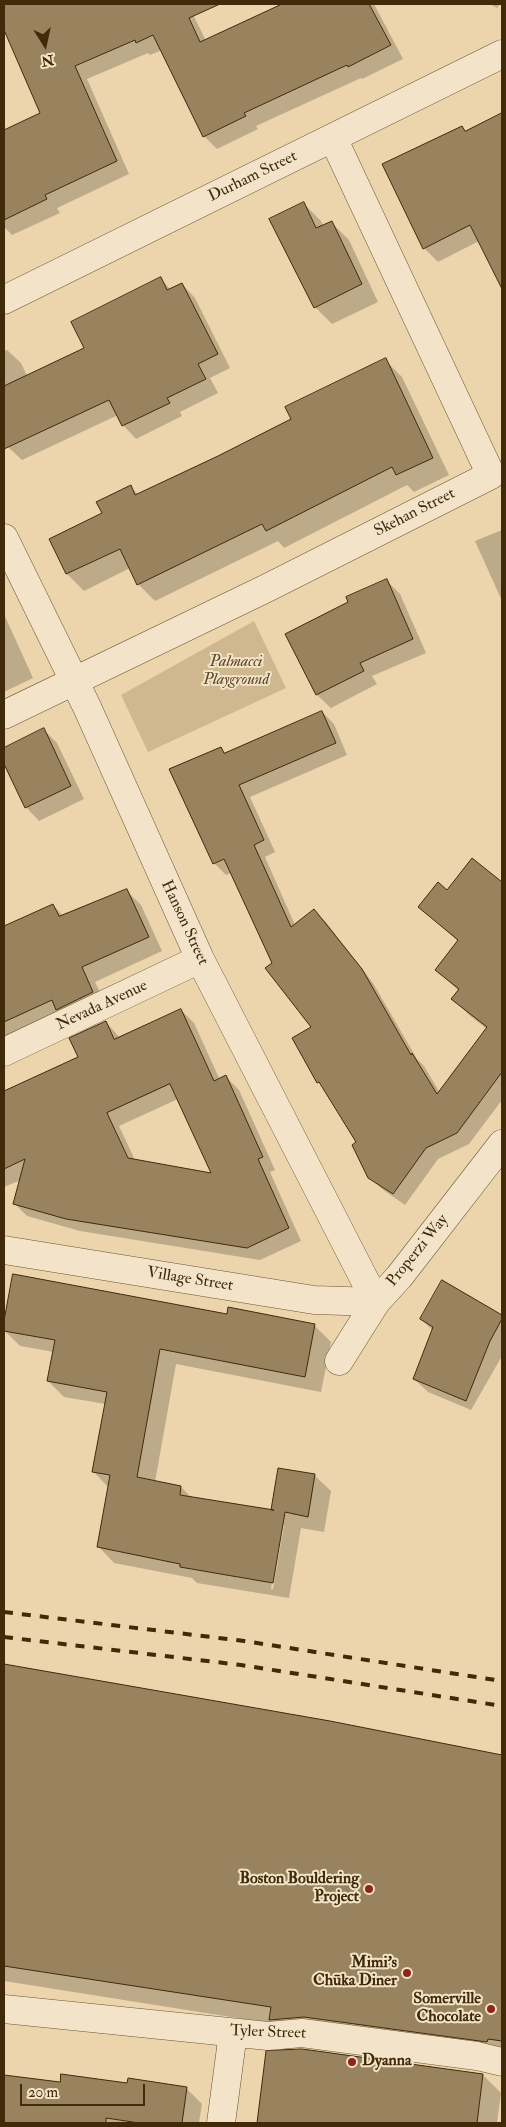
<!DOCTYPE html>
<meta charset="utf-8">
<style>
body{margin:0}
#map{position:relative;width:506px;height:2127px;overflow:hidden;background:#ecd5ac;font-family:"IM FELL Double Pica",serif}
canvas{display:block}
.frame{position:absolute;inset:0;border:5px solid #402a0a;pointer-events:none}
.north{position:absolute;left:20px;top:20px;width:50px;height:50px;-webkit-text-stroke:4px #f3e4c9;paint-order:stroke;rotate:170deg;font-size:14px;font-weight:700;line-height:20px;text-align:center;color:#402a0a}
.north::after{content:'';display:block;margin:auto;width:18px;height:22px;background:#402a0a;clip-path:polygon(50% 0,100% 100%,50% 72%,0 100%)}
.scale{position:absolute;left:20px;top:2084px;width:125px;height:22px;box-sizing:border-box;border:2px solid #402a0a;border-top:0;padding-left:6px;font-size:15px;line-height:18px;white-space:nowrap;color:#402a0a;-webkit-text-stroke:4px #f3e4c9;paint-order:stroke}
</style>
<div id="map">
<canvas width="506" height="2127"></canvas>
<div class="frame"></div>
<div class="north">N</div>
<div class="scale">20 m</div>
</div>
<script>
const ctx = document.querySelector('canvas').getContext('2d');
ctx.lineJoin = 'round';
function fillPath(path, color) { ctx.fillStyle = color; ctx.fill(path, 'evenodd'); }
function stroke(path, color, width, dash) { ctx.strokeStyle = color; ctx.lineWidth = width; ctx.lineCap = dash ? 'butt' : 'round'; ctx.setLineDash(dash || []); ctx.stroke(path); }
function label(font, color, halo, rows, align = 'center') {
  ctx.font = font + ' "IM FELL Double Pica",serif'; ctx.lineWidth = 4; ctx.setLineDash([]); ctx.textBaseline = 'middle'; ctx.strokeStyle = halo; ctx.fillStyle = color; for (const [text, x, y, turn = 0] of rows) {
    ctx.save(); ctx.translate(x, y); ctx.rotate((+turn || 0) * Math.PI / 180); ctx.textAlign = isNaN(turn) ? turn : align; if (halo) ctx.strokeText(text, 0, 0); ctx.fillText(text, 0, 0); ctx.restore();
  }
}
const green = new Path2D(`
 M254,621L286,688L148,752L121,695Z`);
const shadow = new Path2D(`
 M6,4H188L206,41L285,4H374L403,59L362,79L361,78L256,126L258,129L217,149L204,136L162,50L150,55L148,53L87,79L129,174L57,208L60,213L12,235L4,227V131L42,113L4,27V5Z
 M490,4H500L497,8Z
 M502,114V286L479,241L438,262L424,248L462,127L466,132Z
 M304,204L321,221L323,226L332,223L349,240L378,302L332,324L315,307Z
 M161,279L171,290L182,284L195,298L230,368L210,378L218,393L180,412L182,416L136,439L123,425L118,415L22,460L8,447L4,438V351L7,350L21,363L27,376L86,349Z
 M385,360L402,377L449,475L414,492L407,485L284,548L278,541L155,601L138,584L130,568L84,591L67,574L51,539L103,514L130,486L139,495L293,420Z
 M502,530V601L475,541Z
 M387,581L400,594L426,653L372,676L377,684L331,708L317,695L287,634L350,603Z
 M4,614L33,678L4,692Z
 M322,712L334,724L347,755L250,797L275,852L265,857L295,925L314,911L326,922L373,983L417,1059L424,1066L440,1093L475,1044L502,1064V1100L469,1144L438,1159L405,1205L382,1189L369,1177L358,1143L324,1088L318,1082L313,1028L273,963L231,873L226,875L214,863L170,770L220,748L226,754Z
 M44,730L57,743L84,799L39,821L26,807L4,761V749Z
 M472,860L502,883V1041L469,1015L453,999L459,991L436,970L459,942L420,907L448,891Z
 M127,891L141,905L162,951L95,982L107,1007L4,1043V948L25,939L53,905L63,916Z
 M181,1010L194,1023L220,1080L226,1077L239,1090L275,1170L270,1172L301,1241L260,1260L80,1231L27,1216L14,1203L21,1180L4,1187V1091L80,1058L106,1022L120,1038ZM178,1099L213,1174L135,1160L119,1126Z
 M14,1275L228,1315L229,1309L315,1326L331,1342L321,1392L176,1364L155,1482L181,1487L192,1498L274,1512L314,1475L331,1491L324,1532L301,1528L289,1598L197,1583L192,1578L114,1563L98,1546L109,1488L93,1471L106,1404L64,1397L48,1381L54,1352L20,1346L4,1330ZM281,1525H284L273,1589H271Z
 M443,1282L502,1316V1356L471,1410L428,1392L414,1379L433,1331L421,1319Z
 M4,1666L330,1722L502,1756V2060L4,1981Z
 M267,2053L483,2075L501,2093L497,2123H259Z
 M4,2076L61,2083L128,2084L186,2088L202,2104L199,2123H4Z`);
const building = new Path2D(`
 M4,4H220L189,18L200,42L282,4H369L391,45L348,67L347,65L244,113L246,116L203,137L153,35L136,43L135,40L75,66L117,161L45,195L47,199L4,220V130L40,113L4,30Z
 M502,113V289L470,225L423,249L382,164L462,126L465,131Z
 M304,202L316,228L332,221L362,284L314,308L269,219Z
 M161,277L167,290L182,283L218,354L198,364L206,379L167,398L170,403L122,426L109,400L4,449V386L84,348L71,322Z
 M386,358L433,458L396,475L392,467L266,531L262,524L137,585L120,549L66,574L49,539L102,513L96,502L131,485L135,495L218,456L291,419L285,407Z
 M387,579L413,639L360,663L364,671L316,695L285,634L348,602L346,597Z
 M322,711L336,743L239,785L264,840L254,845L291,927L314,909L362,969L411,1055L412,1053L437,1094L487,1027L451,999L459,989L435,970L458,940L418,907L438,882L447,890L472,858L502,882V1072L457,1133L426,1148L393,1194L368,1178L352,1145L356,1142L319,1082L317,1083L292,1038L311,1027L265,968L272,963L224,859L213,864L169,769L221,747L224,753Z
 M44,728L71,786L25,808L4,764V748Z
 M127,889L149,937L82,967L93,992L56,1010L52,1000L4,1022V926L53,904L59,916Z
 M181,1009L214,1081L226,1075L263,1157L258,1159L289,1228L247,1248L66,1219L13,1204L25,1159L4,1169V1091L78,1057L69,1038L106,1021L114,1039ZM170,1084L211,1173L128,1158L107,1113Z
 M13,1274L227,1314L228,1307L315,1324L305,1377L160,1349L137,1477L181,1486L180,1495L274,1510H271L278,1468L315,1474L308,1517L285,1512L273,1583L180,1567V1564L97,1547L110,1475L92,1472L107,1392L47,1381L55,1340L4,1331V1321Z
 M442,1280L502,1315V1319L490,1341L466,1401L413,1379L433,1327L420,1319Z
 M4,1664L330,1721L502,1755V2041L488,2039L487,2042L304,2017L269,2020L271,2007L4,1966Z
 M302,2049L483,2074L477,2123H257L266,2051Z
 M61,2074L127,2083L128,2078L187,2087L182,2123H139L106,2118V2123H4V2075L60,2082Z`);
const street = new Path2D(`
 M4,300L502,54
 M4,538L87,707L200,959L376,1302L314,1300L4,1250
 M4,715L267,588L491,475L333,138
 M4,1052L200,959
 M339,1361L376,1302L399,1277L502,1144
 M4,2009L268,2036L302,2033L477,2056L502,2062
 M221,2123L233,2033`);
const rail = new Path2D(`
 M4,1612L244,1641L502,1681
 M4,1637L241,1665L502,1706`);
const markers = [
 [369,1889,5,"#8f2418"],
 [407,1973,5,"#8f2418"],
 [491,2009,5,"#8f2418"],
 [352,2062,5,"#8f2418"]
];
const streetNames = [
 ["Durham Street",253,177,-26],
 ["Skehan Street",415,513,-27],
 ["Hanson Street",184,923,65],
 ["Nevada Avenue",102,1006,-25],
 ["Properzi Way",418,1251,-51],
 ["Village Street",190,1280,9],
 ["Tyler Street",268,2033,2]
];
const parkNames = [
 ["Palmacci",236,663],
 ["Playground",236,681]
];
const poiNames = [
 ["Boston Bouldering",359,1880],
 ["Project",359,1898],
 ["Mimi's",397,1964],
 ["Chūka Diner",397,1982],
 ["Somerville",481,2000],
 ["Chocolate",481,2018],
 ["Dyanna",362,2062,"left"]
];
fillPath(green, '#cfb890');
fillPath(shadow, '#0003');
fillPath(building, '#99835e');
stroke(building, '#402a0a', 1);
stroke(street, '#6b5532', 29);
stroke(street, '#f3e4c9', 28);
stroke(rail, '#402a0a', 4, [9, 9]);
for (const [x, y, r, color] of markers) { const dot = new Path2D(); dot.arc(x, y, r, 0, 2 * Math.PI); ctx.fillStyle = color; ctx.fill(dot); stroke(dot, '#f3e4c9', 2); }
label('16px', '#402a0a', '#f3e4c9', streetNames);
label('italic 16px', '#5d4625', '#f3e4c9', parkNames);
label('bold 16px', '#402a0a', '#f3e4c9', poiNames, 'right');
</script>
